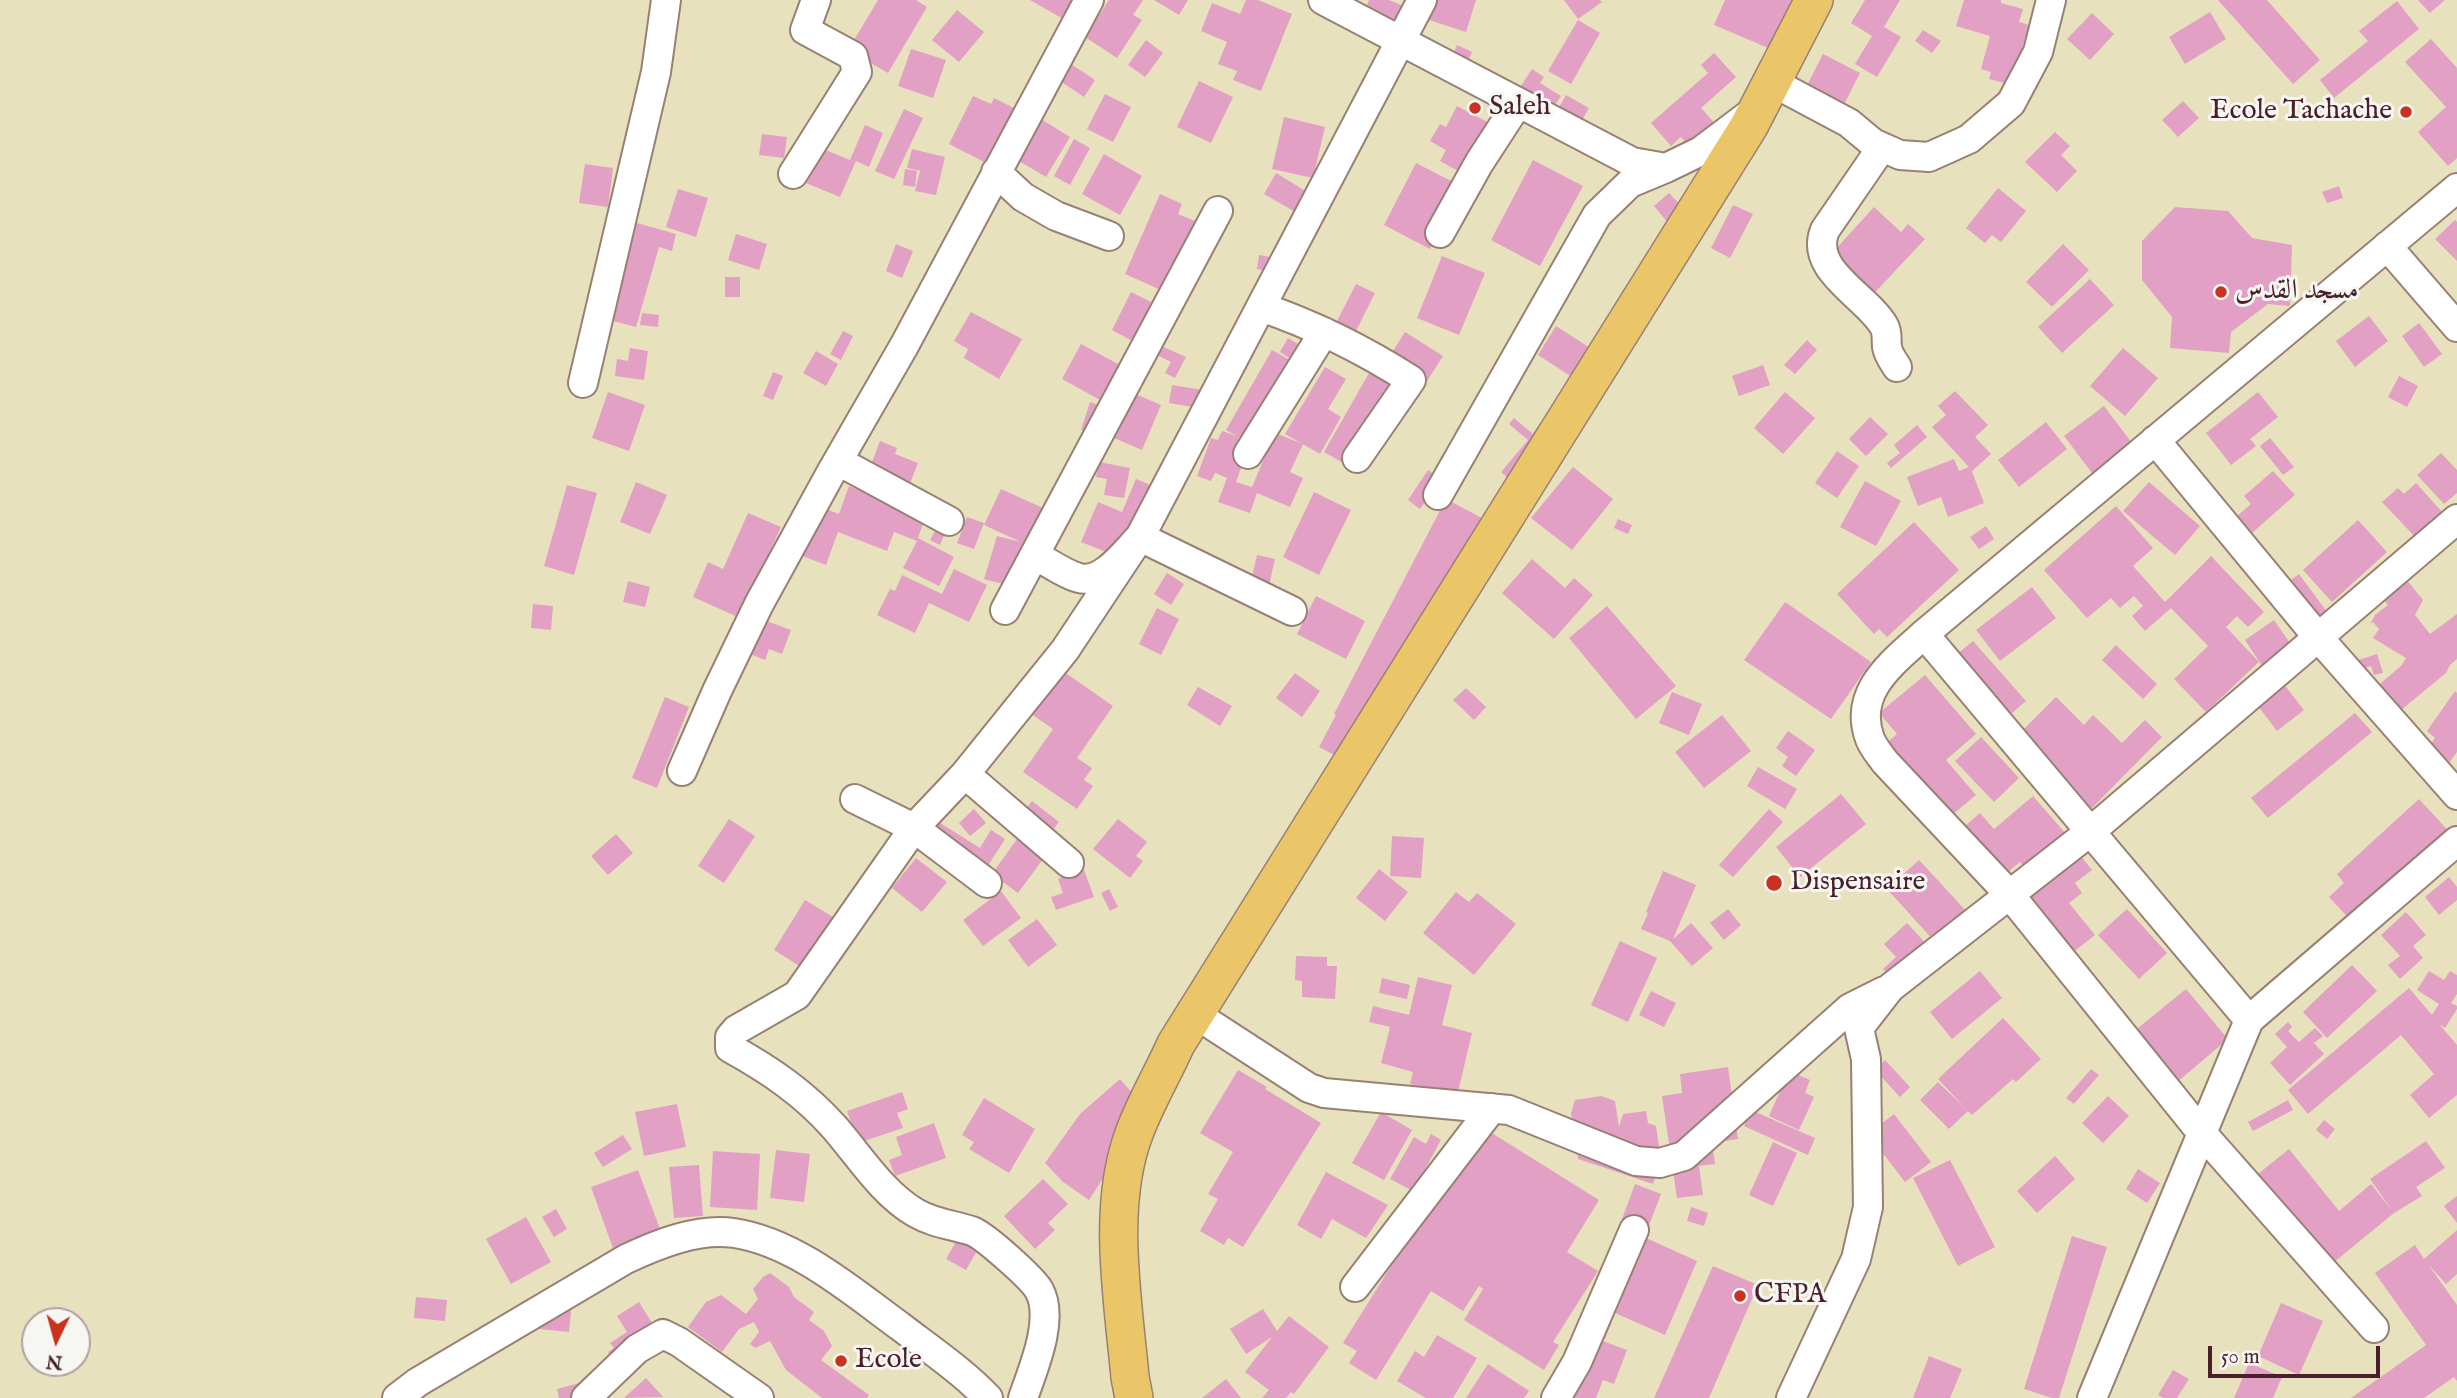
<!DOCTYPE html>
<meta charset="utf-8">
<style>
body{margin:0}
#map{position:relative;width:2457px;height:1398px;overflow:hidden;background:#e8e1bd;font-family:"IM FELL English",serif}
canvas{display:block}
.north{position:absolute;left:21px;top:1307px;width:70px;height:70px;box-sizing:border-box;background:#f6f6f2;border:2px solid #b1a0a2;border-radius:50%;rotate:185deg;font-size:19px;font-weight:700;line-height:28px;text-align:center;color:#4a1f2b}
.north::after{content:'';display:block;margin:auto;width:24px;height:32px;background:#c8321e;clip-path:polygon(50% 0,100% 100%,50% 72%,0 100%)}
.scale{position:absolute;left:2208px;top:1346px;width:172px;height:32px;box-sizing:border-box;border:4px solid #4a1f2b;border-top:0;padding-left:9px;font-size:21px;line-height:24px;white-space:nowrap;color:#4a1f2b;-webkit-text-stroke:5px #f6f6f2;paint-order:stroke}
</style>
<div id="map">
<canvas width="2457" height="1398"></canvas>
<div class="north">N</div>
<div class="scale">50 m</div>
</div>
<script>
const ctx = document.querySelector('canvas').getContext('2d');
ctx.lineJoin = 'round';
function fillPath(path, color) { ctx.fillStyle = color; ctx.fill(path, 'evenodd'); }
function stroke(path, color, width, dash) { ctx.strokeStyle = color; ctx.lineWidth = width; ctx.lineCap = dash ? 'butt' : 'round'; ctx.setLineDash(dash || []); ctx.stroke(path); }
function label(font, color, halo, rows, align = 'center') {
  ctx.font = font + ' "IM FELL English",Amiri,serif'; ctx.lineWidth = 6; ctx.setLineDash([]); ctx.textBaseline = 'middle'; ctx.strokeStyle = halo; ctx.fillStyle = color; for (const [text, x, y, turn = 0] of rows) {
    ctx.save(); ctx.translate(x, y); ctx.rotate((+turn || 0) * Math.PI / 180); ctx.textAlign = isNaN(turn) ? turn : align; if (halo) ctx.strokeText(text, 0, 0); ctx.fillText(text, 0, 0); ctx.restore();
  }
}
const building = new Path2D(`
 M878,0H916L927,7L888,73L848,50Z
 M1030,0H1076L1065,20Z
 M1109,0H1143L1133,15L1142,20L1117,58L1085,37Z
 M1154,0H1188L1179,15Z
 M1246,0H1258L1292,14L1261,91L1233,80L1237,71L1218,64L1227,42L1201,31L1212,3L1240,14Z
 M1369,0H1389L1406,7L1399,26L1361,21Z
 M1435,0H1476L1466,32L1429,20Z
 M1564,0H1600L1602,2L1578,19Z
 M1725,0H1795L1773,50L1714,25Z
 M1865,0H1900L1884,27L1901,37L1877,77L1855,64L1872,36L1851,23Z
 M1964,0H2001V3L2023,9L2019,22L2029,25L2011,85L1989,79L1991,72L1981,69L1990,36L1956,26Z
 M2218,0H2267L2320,60L2293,84Z
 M2418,0H2445L2430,13Z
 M2397,1L2419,29L2334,98L2320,80L2368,41L2359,31Z
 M957,10L984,32L959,62L932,40Z
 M2210,12L2226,39L2185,64L2169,37Z
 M2092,13L2114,34L2090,60L2067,39Z
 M1578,20L1600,33L1571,84L1548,71Z
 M1923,30L1941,41L1932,53L1915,41Z
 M2431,39L2457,68V158L2448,166L2418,132L2446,107L2405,62Z
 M1146,40L1163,53L1145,77L1128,65Z
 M1457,45L1472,52L1465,67L1451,60Z
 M911,49L946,60L933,98L898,86Z
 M1714,53L1736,77L1701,108L1719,128L1693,151L1681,137L1671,146L1651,123L1708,73L1701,65Z
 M1823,54L1860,73L1833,126L1796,107Z
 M1071,64L1095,80L1084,97L1060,81Z
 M1532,69L1544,77L1540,83L1561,96L1552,110L1519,89Z
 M1199,81L1233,97L1211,143L1177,127Z
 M1105,94L1131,107L1113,142L1087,129Z
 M1566,95L1589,108L1577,129L1554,116Z
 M973,96L991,104L994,98L1020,111L992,166L949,144Z
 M2183,101L2199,118L2178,137L2162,120Z
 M1457,106L1495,126L1467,176L1440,161L1446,150L1430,141L1440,124L1446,127Z
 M904,109L923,118L894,179L875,171Z
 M1284,117L1325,127L1313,178L1272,169Z
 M1041,119L1070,137L1046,177L1017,160Z
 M865,125L883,133L869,167L856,161L840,197L806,183L821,148L850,160Z
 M2055,132L2070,146L2061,155L2077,171L2057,192L2025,162Z
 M762,134L787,137L784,158L759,155Z
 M1074,139L1090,148L1070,185L1054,176Z
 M912,149L945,157L936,195L915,191L920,171H922L907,168Z
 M1104,154L1142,176L1120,215L1082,194Z
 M1533,160L1583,186L1540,266L1491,240Z
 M1416,163L1461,186L1430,249L1384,225Z
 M585,164L613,168L608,207L579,203Z
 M905,169L917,171L915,187L903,185Z
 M1276,173L1309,193L1297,213L1264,194Z
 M2339,186L2343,198L2327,203L2322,192Z
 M1998,188L2026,211L2001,242L1992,235L1985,243L1966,228Z
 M678,189L708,198L696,237L666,227Z
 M1669,193L1685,210L1669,224L1654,206Z
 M1160,194L1182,204L1178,214L1202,224L1170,294L1125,274Z
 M1733,205L1753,214L1730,258L1711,248Z
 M1874,207L1901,232L1908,224L1925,239L1866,302L1823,263Z
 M2175,207L2228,211L2252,238L2292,245L2290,306L2268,304L2231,332L2229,353L2170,348L2172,317L2142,280V241Z
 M626,220L676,234L672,251L659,247L636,327L598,317Z
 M2455,220L2457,222V261L2435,239Z
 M736,234L767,244L759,270L728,260Z
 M896,244L913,251L902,278L886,271Z
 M2063,244L2089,270L2052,307L2026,282Z
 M1259,255L1270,257L1268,271L1257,269Z
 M1442,256L1485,273L1459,335L1417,318Z
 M725,277H740V297H725Z
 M2090,279L2114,305L2062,353L2038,327Z
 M1356,284L1375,293L1356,331L1337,321Z
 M1131,292L1155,304L1136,343L1112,330Z
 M971,312L1022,339L999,379L964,358L968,349L954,341Z
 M642,313L659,315L658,327L640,325Z
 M2369,316L2388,341L2355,367L2336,341Z
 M2419,323L2442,354L2424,367L2402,336Z
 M1556,326L1598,353L1551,446L1533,433L1575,379L1538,355Z
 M843,331L853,336L841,360L830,354Z
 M1405,332L1443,356L1424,386L1386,362Z
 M1288,338L1308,350L1299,364L1280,352Z
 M1807,340L1817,350L1795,374L1784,365Z
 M1081,344L1129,370L1109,405L1062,379Z
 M1159,345L1186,357L1175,378L1165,373L1171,362L1155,354Z
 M630,348L648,351L644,380L615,376L617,359L628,361Z
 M2123,348L2158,378L2125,416L2090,386Z
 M1272,350L1300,366L1273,412L1261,405L1250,423L1261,430L1241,439L1239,437L1234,451L1246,454L1236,482L1252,487L1275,433L1303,444L1290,472L1303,478L1290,507L1257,493L1250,513L1218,502L1227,478L1215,473L1211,481L1197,476L1211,438L1218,440L1222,431L1237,436L1226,430Z
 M816,351L838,364L826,386L803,373Z
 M1763,365L1770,385L1739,396L1732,376Z
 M1325,367L1346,379L1328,409L1341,417L1320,454L1285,434Z
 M773,372L783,376L773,400L763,396Z
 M1369,373L1395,387L1350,467L1324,452Z
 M2399,376L2418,386L2407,407L2388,397Z
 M1172,385L1203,390L1199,408L1169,403Z
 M1955,391L1988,425L1975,437L1991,454L1972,471L1971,469L1984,503L1948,517L1941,497L1918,506L1907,477L1954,459L1959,471L1969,467L1932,427L1946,415L1938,406Z
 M608,392L645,405L629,451L592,438Z
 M1131,392L1161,405L1142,450L1112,437Z
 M1785,392L1815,418L1783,454L1754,428Z
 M2258,392L2278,417L2250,439L2256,446L2231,465L2206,433Z
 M1090,402L1101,406L1093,433L1081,430Z
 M2104,406L2132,443L2092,473L2064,436Z
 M1870,417L1888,434L1866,456L1849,439Z
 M1514,418L1547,446L1515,484L1501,472L1528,440L1509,424Z
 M2046,422L2067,449L2019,487L1998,460Z
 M1917,425L1927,437L1891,468L1887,463L1900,453L1894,445Z
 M2270,438L2294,467L2283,475L2260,446Z
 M880,441L897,448L895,454L918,463L899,511L924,521L918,538L954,557L939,586L903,568L917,541L894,532L887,551L838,532L826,565L792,552L811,503L839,514L849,486L861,491Z
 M1837,451L1859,466L1837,498L1815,483Z
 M2441,453L2457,470V493L2444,504L2417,475Z
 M1099,462L1130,468L1124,498L1104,495L1107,479L1096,477Z
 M1573,467L1613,499L1572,550L1531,518Z
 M1428,470L1441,479L1420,509L1408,500Z
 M2273,471L2295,495L2243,541L2228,524L2251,504L2244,496Z
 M1136,479L1158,488L1129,561L1081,542L1098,502L1122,512Z
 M1865,481L1901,501L1876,546L1840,527Z
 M636,482L667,495L650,534L620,522Z
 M2149,482L2200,526L2175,555L2123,511Z
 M2416,483L2445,515L2418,540L2382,502L2398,488L2404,494Z
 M567,485L597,493L574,575L544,566Z
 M1001,489L1054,513L1014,587L984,579L997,536L1021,542L984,525Z
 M1314,492L1351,510L1319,575L1283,557Z
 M1446,499L1497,526L1353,765L1319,747L1336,715L1334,714Z
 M2116,506L2153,548L2133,566L2165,602L2211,556L2264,612L2248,627L2237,616L2226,627L2259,662L2206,712L2174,679L2208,646L2171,608L2145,631L2132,616L2143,606L2134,596L2120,608L2111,598L2087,618L2044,570Z
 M748,513L781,527L740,618L693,597L708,562L723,569Z
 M967,517L984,523L974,549L957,543Z
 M1618,519L1632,525L1628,534L1614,528Z
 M2358,520L2387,552L2332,602L2303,570Z
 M1914,522L1959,570L1887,637L1879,629L1874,634L1837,594Z
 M1986,526L1994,539L1979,549L1970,537Z
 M936,529L945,533L940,545L930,540Z
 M1257,555L1275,559L1268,590L1250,586Z
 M1532,559L1565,588L1574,578L1593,595L1554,639L1502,593Z
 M954,569L987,585L969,622L929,603L915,633L877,615L890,589L895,591L902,575L942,594Z
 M1167,573L1184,584L1171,605L1154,594Z
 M2299,574L2333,620L2311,636L2277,590Z
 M2406,579L2423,600L2415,615L2430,634L2457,614V659L2450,665L2446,673L2390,719L2368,694L2401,666L2406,658L2373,638L2379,629L2373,622L2370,625L2375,615L2388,605L2378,593Z
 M628,581L650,587L645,607L623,602Z
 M2032,587L2056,618L2000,661L1976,630Z
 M1316,596L1365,621L1346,659L1297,634Z
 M1785,602L1871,662L1831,719L1744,660Z
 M533,604L553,606L551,630L531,628Z
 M1607,606L1676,686L1636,719L1569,638Z
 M1157,608L1179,619L1161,655L1139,644Z
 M748,614L791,630L782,654L769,649L765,660L735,648Z
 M2274,620L2294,649L2264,669L2245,640Z
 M1973,641L2026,701L1998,725L1944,665Z
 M2116,645L2157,684L2143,699L2102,660Z
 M2377,654L2383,673L2374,675L2371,666L2352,672L2349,663Z
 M1057,667L1113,706L1077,758L1092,768L1084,780L1093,786L1077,809L1023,772L1053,729L1027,711Z
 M1295,673L1320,691L1302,717L1276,698Z
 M1925,675L1976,734L1946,760L1976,795L1946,820L1883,746L1897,734L1879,713Z
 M2279,678L2304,710L2277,731L2252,698Z
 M1198,687L1232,706L1220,726L1187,705Z
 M1466,688L1486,707L1474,720L1453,700Z
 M2455,691L2457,693V752L2443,771L2422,756L2435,738L2427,731Z
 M1672,692L1702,704L1689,735L1659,723Z
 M665,697L689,707L657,788L632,778Z
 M2056,697L2084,725L2093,715L2122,743L2145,720L2162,737L2089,811L2015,738Z
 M2355,713L2372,732L2268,818L2251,798Z
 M1722,715L1751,751L1704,788L1675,752Z
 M1788,731L1815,750L1796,776L1782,766L1788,757L1776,748Z
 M1981,737L2019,778L1994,802L1955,761Z
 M1758,767L1797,789L1785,809L1747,786Z
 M1841,794L1866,824L1800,877L1776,847Z
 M2033,796L2066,834L2026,869L2020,862L2007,873L1966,825L1980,813L1994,829Z
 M2419,799L2454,837L2356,926L2329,897L2344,883L2337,874Z
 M1032,801L1059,822L1048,836L1021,815Z
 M974,809L986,823L970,836L959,823Z
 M1769,809L1783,822L1733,877L1719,865Z
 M729,819L755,836L724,883L698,866Z
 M1118,819L1147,842L1136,856L1143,861L1130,878L1093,849Z
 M937,821L980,848L991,830L1005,839L985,870L925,840Z
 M616,834L633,853L608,875L591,856Z
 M1020,835L1046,855L1018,893L992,874Z
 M1392,836L1424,838L1421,878L1390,876Z
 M2080,855L2092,870L2075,883L2082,893L2069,903L2095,935L2062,961L2017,904Z
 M916,858L947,882L922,912L892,888Z
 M1919,860L1968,913L1936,943L1887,889Z
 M1379,869L1408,892L1385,921L1356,898Z
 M1084,870L1094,897L1056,910L1051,897L1063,893L1058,879Z
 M1663,871L1696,885L1673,939L1691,923L1713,948L1692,966L1670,941L1641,929L1648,913L1646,912Z
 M2449,877L2457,887V900L2439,915L2425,897Z
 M1109,889L1118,907L1110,911L1101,893Z
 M1001,891L1021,918L983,946L963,920Z
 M1456,892L1469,902L1477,893L1516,924L1474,975L1423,933Z
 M805,900L838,920L806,970L774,950Z
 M1728,909L1741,925L1724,940L1710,923Z
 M2127,909L2167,953L2139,979L2098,935Z
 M2406,912L2426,935L2413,946L2423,958L2400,979L2388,965L2400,956L2381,935Z
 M1037,919L1057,945L1028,967L1008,940Z
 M1907,923L1930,948L1894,981L1883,969L1896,957L1884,944Z
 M1620,941L1657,958L1628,1022L1591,1005Z
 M1296,956L1327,957V966H1337L1335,999L1302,997V981L1295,980Z
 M2352,965L2377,991L2327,1038L2303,1012Z
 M1980,971L2002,998L1952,1039L1930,1012Z
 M2429,971L2444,980L2450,971L2457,975V994L2451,1003L2457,1006V1009L2445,1028L2439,1024L2457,1045V1095L2429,1118L2410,1095L2434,1074L2401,1035L2308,1114L2288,1090L2409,988L2432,1015L2439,1004L2417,990Z
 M1418,977L1452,985L1442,1025L1472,1033L1457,1096L1410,1084L1413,1072L1381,1063L1390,1027L1369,1022L1373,1006L1409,1015Z
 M1382,978L1410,985L1407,999L1379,993Z
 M2186,989L2228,1039L2176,1083L2133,1032Z
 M1651,991L1676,1003L1664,1027L1639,1015Z
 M2003,1018L2041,1059L2016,1082L2013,1079L1972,1115L1968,1111L1949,1129L1920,1100L1938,1082L1966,1109L1938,1079Z
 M2288,1022L2292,1027L2288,1031L2299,1042L2315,1028L2323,1036L2314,1043L2324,1054L2290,1085L2270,1063L2287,1047L2275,1034Z
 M1885,1060L1910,1087L1900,1097L1875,1070Z
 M1728,1067L1738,1139L1712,1143L1715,1164L1699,1166L1703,1195L1677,1198L1662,1096L1682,1093L1680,1074Z
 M2091,1069L2099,1075L2074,1104L2066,1098Z
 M1238,1070L1267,1087L1265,1089L1321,1123L1243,1247L1228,1238L1224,1245L1200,1231L1218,1199L1208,1194L1233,1152L1200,1133Z
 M1789,1071L1810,1080L1805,1093L1814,1097L1799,1130L1769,1116Z
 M1120,1079L1147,1110L1089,1200L1063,1182L1045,1163L1080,1114Z
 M902,1092L908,1109L897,1113L903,1128L858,1143L847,1111Z
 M1601,1096L1615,1101L1619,1127L1623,1114L1646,1111L1648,1123L1656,1126L1661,1160L1653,1184L1578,1159L1571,1113L1575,1100Z
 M2108,1096L2129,1116L2103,1143L2082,1123Z
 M984,1098L1035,1129L1009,1173L969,1149L974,1142L962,1135Z
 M2288,1100L2293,1110L2253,1131L2248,1122Z
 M677,1104L686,1147L644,1156L635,1112Z
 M1751,1110L1815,1138L1808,1155L1744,1126Z
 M1381,1112L1412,1130L1384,1180L1352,1163Z
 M1894,1114L1931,1162L1905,1182L1868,1134Z
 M2324,1120L2335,1129L2327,1139L2316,1130Z
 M934,1123L946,1158L895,1176L889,1160L902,1155L896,1137Z
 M1479,1125L1599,1200L1567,1252L1598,1271L1553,1342L1559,1345L1544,1370L1464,1320L1483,1289L1479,1286L1463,1311L1431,1291L1376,1380L1349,1363L1357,1351L1343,1343Z
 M1431,1134L1441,1140L1413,1191L1390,1179L1414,1137L1426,1144Z
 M623,1135L632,1149L603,1167L594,1153Z
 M2426,1141L2445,1168L2416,1187L2422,1196L2394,1213L2327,1268L2253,1178L2289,1149L2339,1211L2371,1184L2392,1210L2370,1179Z
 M1773,1142L1797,1153L1773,1206L1749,1195Z
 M776,1150L810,1154L804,1202L770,1198Z
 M713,1151L760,1154L757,1210L710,1207Z
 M2055,1156L2075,1179L2037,1213L2017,1191Z
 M1950,1160L1995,1247L1958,1266L1913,1178Z
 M699,1165L703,1216L674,1218L669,1167Z
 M2138,1169L2160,1183L2147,1203L2126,1189Z
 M638,1170L663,1237L615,1254L591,1187Z
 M1326,1172L1388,1205L1366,1238L1332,1219L1321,1239L1297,1225Z
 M1043,1179L1068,1204L1048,1223L1055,1230L1035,1249L1004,1216Z
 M1635,1184L1661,1194L1632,1269L1646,1238L1697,1261L1665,1335L1615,1313L1605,1339L1590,1334L1622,1250L1612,1246Z
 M2457,1196V1223L2444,1206Z
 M1691,1207L1708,1213L1704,1226L1687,1221Z
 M556,1209L567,1229L554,1237L542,1217Z
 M526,1217L551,1262L511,1284L486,1239Z
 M2457,1230V1274L2446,1284L2428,1264L2457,1305V1381L2454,1377L2424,1398H2351L2426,1345L2375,1273L2415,1245L2424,1259Z
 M2072,1236L2107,1247L2059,1398H2052L2024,1389Z
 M958,1238L978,1249L966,1270L946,1259Z
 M1713,1266L1758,1285L1709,1398H1654Z
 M770,1273L789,1287L794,1297L814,1312L809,1320L824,1331L832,1346L821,1360L869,1395L867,1398H822L786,1370L770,1341L755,1348L750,1344L759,1332L754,1322L739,1329L722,1352L688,1327L706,1302L721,1295L746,1314L758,1299L753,1289L763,1277Z
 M416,1297L447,1300L445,1321L414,1318Z
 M639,1302L657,1331L618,1368L608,1352L614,1348L610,1343L627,1332L617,1316Z
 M2281,1303L2323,1321L2299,1375L2258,1356Z
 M553,1309L571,1311L569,1332L539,1329L541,1312Z
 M1263,1309L1277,1331L1289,1316L1329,1347L1294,1394L1291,1392L1286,1398H1262L1269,1390L1245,1372L1272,1337L1246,1354L1230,1329Z
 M1437,1335L1477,1358L1453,1398H1426L1397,1381L1415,1351L1424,1357Z
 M1589,1336L1627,1350L1614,1384L1603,1380L1596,1398H1566Z
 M1929,1356L1962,1369L1950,1398H1913Z
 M2249,1363L2282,1377L2273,1398H2234Z
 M1488,1364L1529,1391L1524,1398H1466Z
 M2173,1370L2189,1379L2177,1398H2163L2158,1395Z
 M646,1378L663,1397L624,1398Z
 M1226,1379L1241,1398H1202Z
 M587,1381L592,1398H559L557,1389Z`);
const minor = new Path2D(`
 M1323,0L1632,162L1666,168L1701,151L1750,114
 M1774,83L1849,123L1873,143L1900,155L1929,157L1969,139L2011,103L2038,52L2051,0
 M1882,147L1825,230C1808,270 1867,296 1884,326C1888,333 1886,340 1887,347C1888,354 1893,361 1897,367
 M996,172L1023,197L1056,216L1109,236
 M793,174L857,72L853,56L805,30L816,0
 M1440,233L1479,163L1518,103
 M2387,246L2457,327
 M1261,307C1314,325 1364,350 1411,380L1357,458
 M583,383L656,72L666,0
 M2155,440L2317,636L2457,795
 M1248,454L1324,332
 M838,461L949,521
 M1438,495L1597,215L1630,183L1666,168
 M1035,555C1048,562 1064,574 1079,578C1103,584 1125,552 1140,537L1292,611
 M1005,610L1218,211
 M1924,634L2249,1020L2457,841
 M682,771L717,691L759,604L832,471L904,346L1089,0
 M965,774L1069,863
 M855,799L914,828L987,883
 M1195,1014L1309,1088L1324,1093L1509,1110L1636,1161L1660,1163L1684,1156L1850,1008L1884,991
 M1355,1287L1492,1108
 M2374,1328L2201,1132L2010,895L1885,762C1880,755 1873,747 1870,739C1852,691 1894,662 1924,634L2457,188
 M397,1398L418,1382L626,1259C658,1244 697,1228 734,1233C795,1242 853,1292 901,1327C931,1350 962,1371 988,1398
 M586,1398L637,1349L663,1334L679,1342L759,1398
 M1023,1398C1033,1369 1055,1319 1039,1290C1032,1278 985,1236 972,1231C953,1225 933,1223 916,1213C883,1194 860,1157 835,1128C805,1094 770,1070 730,1048V1037L736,1030L797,995L914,828L965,774L1065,650L1140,537L1422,0
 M1556,1398L1577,1362L1634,1230
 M1791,1398L1856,1259L1868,1207L1866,1059L1859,1028L1890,988L2091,831L2457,519
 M2092,1398L2249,1020`);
const major = new Path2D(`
 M1134,1398L1130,1377C1123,1300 1106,1205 1135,1131C1146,1102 1163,1073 1176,1044L1749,126L1814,0`);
const markers = [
 [1475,108,7,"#c8321e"],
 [2406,112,7,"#c8321e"],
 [2221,292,7,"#c8321e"],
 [1774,883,9,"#c8321e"],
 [1740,1296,7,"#c8321e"],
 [841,1361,7,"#c8321e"]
];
const poiNames = [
 ["Saleh",1489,108],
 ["Ecole Tachache",2392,112,"right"],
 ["مسجد القدس",2235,292],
 ["Dispensaire",1790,883],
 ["CFPA",1754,1296],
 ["Ecole",855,1361]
];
fillPath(building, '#e2a0c5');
stroke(minor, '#998074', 32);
stroke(major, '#998074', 40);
stroke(minor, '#fff', 28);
stroke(major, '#ebc669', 37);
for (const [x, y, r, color] of markers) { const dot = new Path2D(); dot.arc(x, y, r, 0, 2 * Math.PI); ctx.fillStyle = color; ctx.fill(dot); stroke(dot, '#f6f6f2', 2.5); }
label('28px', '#4a1f2b', '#f6f6f2', poiNames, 'left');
</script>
